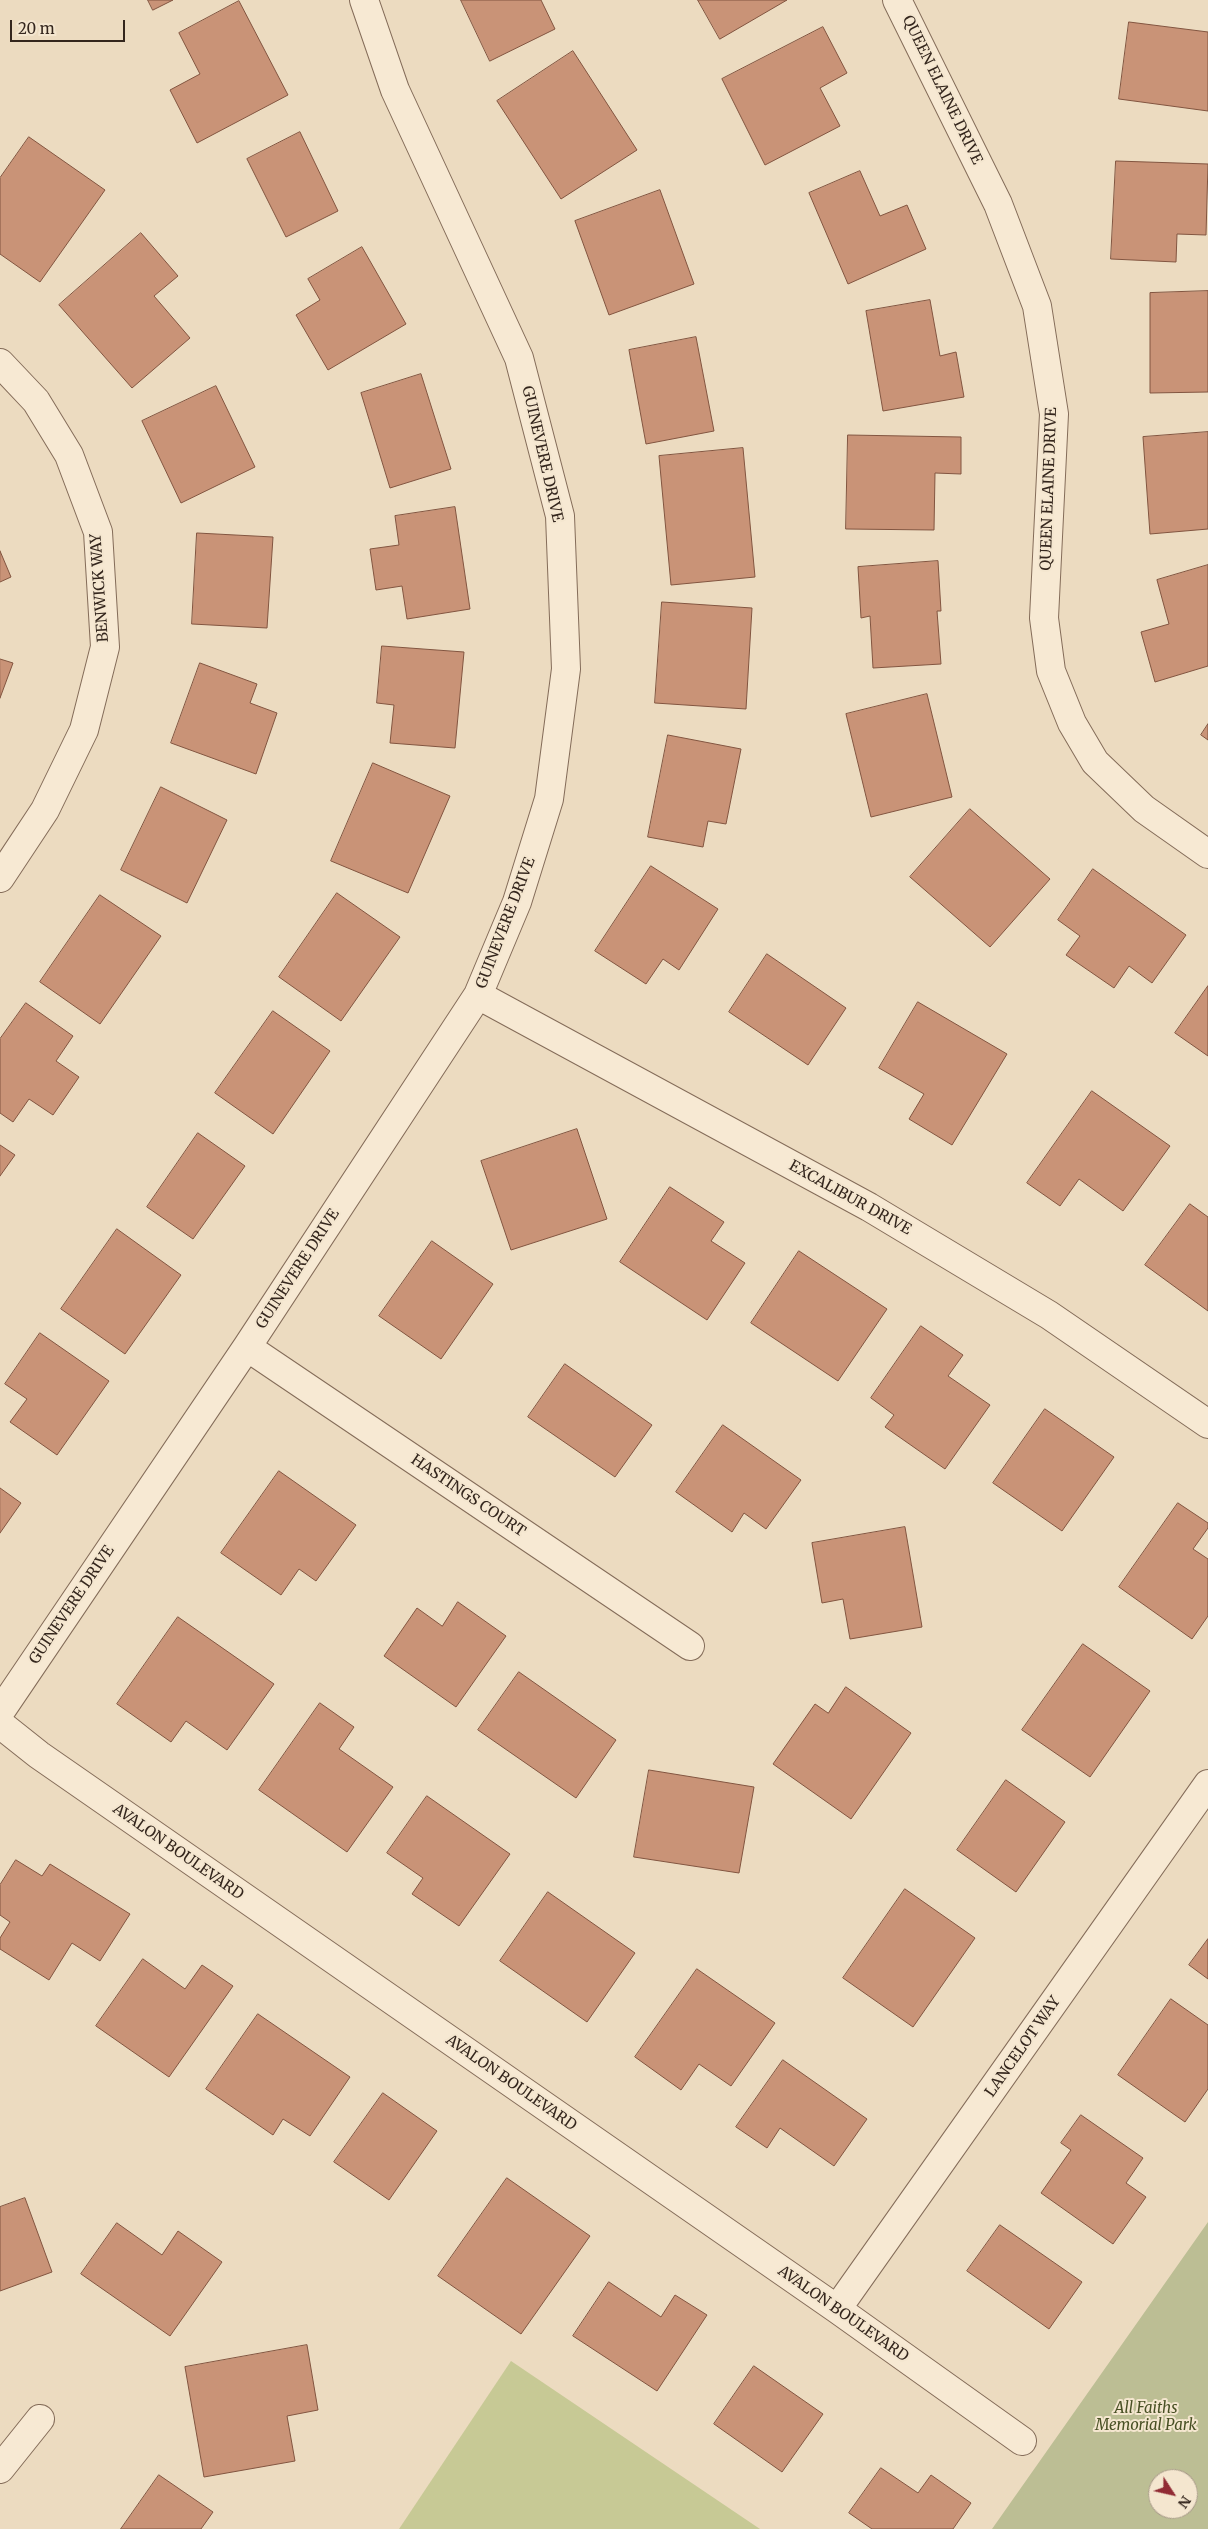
<!DOCTYPE html>
<style>
body{margin:0}
#map{position:relative;width:1208px;height:2529px;overflow:hidden;background:#ecdbc0;font-family:Merriweather,serif}
canvas{display:block}
.north{position:absolute;left:1148px;top:2469px;width:50px;height:50px;box-sizing:border-box;background:#f4e6cf;border:1px solid #a79988;border-radius:50%;rotate:125deg;font-size:14px;font-weight:700;line-height:20px;text-align:center;color:#34261d}
.north::after{content:'';display:block;margin:auto;width:18px;height:22px;background:#912b34;clip-path:polygon(50% 0,100% 100%,50% 72%,0 100%)}
.scale{position:absolute;left:10px;top:20px;width:115px;height:22px;box-sizing:border-box;border:2px solid #34261d;border-top:0;padding-left:6px;font-size:15px;line-height:18px;white-space:nowrap;color:#34261d;-webkit-text-stroke:4px #f4e6cf;paint-order:stroke}
</style>
<div id="map">
<canvas width="1208" height="2529"></canvas>
<div class="north">N</div>
<div class="scale">20 m</div>
</div>
<script>
const ctx = document.querySelector('canvas').getContext('2d');
ctx.lineJoin = 'round';
function fillPath(path, color) { ctx.fillStyle = color; ctx.fill(path, 'evenodd'); }
function stroke(path, color, width, dash) { ctx.strokeStyle = color; ctx.lineWidth = width; ctx.lineCap = dash ? 'butt' : 'round'; ctx.setLineDash(dash || []); ctx.stroke(path); }
function label(font, color, halo, rows, align = 'center') {
  ctx.font = font + ' Merriweather,serif'; ctx.lineWidth = 4; ctx.setLineDash([]); ctx.textBaseline = 'middle'; ctx.strokeStyle = halo; ctx.fillStyle = color; for (const [text, x, y, turn = 0] of rows) {
    ctx.save(); ctx.translate(x, y); ctx.rotate((+turn || 0) * Math.PI / 180); ctx.textAlign = isNaN(turn) ? turn : align; if (halo) ctx.strokeText(text, 0, 0); ctx.fillText(text, 0, 0); ctx.restore();
  }
}
const green = new Path2D(`
 M511,2361L760,2529H399Z`);
const cemetery = new Path2D(`
 M1208,2222V2529H992ZM1158,2479H1188V2509H1158Z`);
const building = new Path2D(`
 M148,0H173L153,10Z
 M461,0H541L555,29L490,61Z
 M698,0H787L720,39Z
 M239,1L288,95L197,143L170,90L200,74L179,33Z
 M1129,22L1208,32V111L1119,99Z
 M823,27L847,73L820,88L840,126L765,165L722,79Z
 M573,51L637,150L561,199L497,101Z
 M300,132L338,211L286,237L247,159Z
 M29,137L105,190L40,282L0,254V178Z
 M1116,161L1208,164L1206,235L1177,234L1176,262L1111,259Z
 M860,171L880,216L907,205L926,249L848,284L809,193Z
 M660,190L694,284L609,315L575,221Z
 M141,233L178,276L154,296L190,338L132,388L59,305Z
 M362,247L406,324L328,370L296,315L320,300L308,279Z
 M1208,291V392L1150,393V293Z
 M930,300L940,356L956,352L964,397L883,411L866,311Z
 M696,337L714,431L646,444L629,350Z
 M421,374L451,469L390,488L361,393Z
 M216,386L255,467L181,503L142,421Z
 M1208,432V529L1150,534L1143,437Z
 M848,435L961,437V474L935,473L934,530L846,529Z
 M743,448L755,577L671,585L659,456Z
 M455,507L470,609L407,619L402,586L376,590L370,549L399,545L395,516Z
 M197,533L273,537L267,628L192,624Z
 M0,551L11,577L0,582Z
 M938,561L941,611H937L941,664L873,668L870,616L861,618L858,567Z
 M1208,565V666L1155,682L1141,632L1169,624L1157,580Z
 M662,602L752,608L746,709L655,703Z
 M382,646L464,652L455,748L390,743L394,705L377,703Z
 M0,659L13,663L0,698Z
 M200,663L257,684L250,703L277,713L256,774L171,743Z
 M927,694L952,797L871,817L846,714Z
 M1208,724V740L1201,735Z
 M668,735L741,749L726,824L708,821L703,847L648,837Z
 M373,763L450,796L408,893L331,861Z
 M161,787L227,820L187,903L121,870Z
 M970,809L1050,879L990,947L910,877Z
 M651,866L718,909L679,970L663,959L646,984L595,951Z
 M1093,869L1186,935L1152,983L1129,966L1114,988L1066,955L1080,936L1058,920Z
 M337,893L400,937L341,1021L279,977Z
 M100,895L161,936L100,1024L40,982Z
 M767,954L846,1008L808,1065L729,1012Z
 M1208,986V1056L1175,1033Z
 M918,1002L1007,1054L952,1145L909,1119L924,1094L879,1068Z
 M26,1003L73,1036L56,1061L79,1077L53,1115L29,1099L13,1122L0,1113V1039Z
 M273,1011L330,1051L273,1134L215,1093Z
 M1092,1091L1170,1146L1123,1211L1079,1179L1060,1206L1027,1183Z
 M577,1129L607,1219L511,1250L481,1161Z
 M198,1133L245,1166L193,1239L147,1207Z
 M0,1145L15,1155L0,1176Z
 M670,1187L724,1222L711,1241L745,1263L707,1320L620,1262Z
 M1190,1204L1208,1217V1311L1145,1265Z
 M117,1229L181,1275L125,1354L61,1309Z
 M432,1241L493,1284L441,1359L379,1316Z
 M799,1251L887,1309L838,1381L751,1323Z
 M921,1326L963,1355L948,1376L990,1405L945,1469L885,1427L894,1415L871,1398Z
 M40,1333L109,1381L57,1455L10,1422L27,1399L5,1384Z
 M565,1364L652,1425L615,1477L528,1417Z
 M1045,1409L1114,1457L1062,1531L993,1483Z
 M723,1425L801,1480L766,1529L744,1513L732,1532L676,1492Z
 M279,1471L356,1525L316,1581L299,1569L281,1595L221,1553Z
 M0,1488L21,1503L0,1533Z
 M1178,1503L1208,1523V1528L1193,1549L1208,1559V1616L1192,1639L1119,1587Z
 M905,1527L922,1627L850,1639L843,1599L822,1603L812,1543Z
 M458,1602L506,1636L456,1707L384,1656L417,1608L442,1626Z
 M178,1617L274,1684L227,1750L186,1721L171,1742L117,1704Z
 M1083,1644L1150,1691L1090,1777L1022,1730Z
 M519,1672L616,1740L576,1798L478,1730Z
 M846,1687L911,1733L851,1819L773,1764L815,1704L828,1713Z
 M320,1703L354,1727L339,1749L393,1787L347,1852L259,1790Z
 M649,1770L754,1787L739,1873L634,1857Z
 M1006,1780L1065,1822L1016,1892L957,1850Z
 M427,1796L510,1854L459,1926L412,1894L423,1878L387,1853Z
 M16,1860L42,1876L50,1864L130,1914L100,1961L72,1943L49,1980L0,1949V1938L10,1922L0,1915V1885Z
 M905,1889L975,1938L913,2027L843,1978Z
 M548,1892L635,1953L587,2022L500,1961Z
 M1208,1939V1979L1189,1965Z
 M143,1959L185,1989L202,1965L233,1986L169,2077L96,2026Z
 M697,1969L775,2023L731,2086L699,2064L681,2090L635,2057Z
 M1171,1999L1208,2025V2089L1185,2122L1118,2075Z
 M258,2014L350,2077L310,2136L283,2119L273,2135L206,2089Z
 M783,2060L867,2119L834,2166L780,2128L767,2148L736,2127Z
 M383,2093L437,2131L389,2200L334,2162Z
 M1081,2115L1143,2158L1126,2183L1146,2197L1113,2244L1041,2193L1071,2150L1061,2143Z
 M507,2178L590,2236L521,2334L438,2276Z
 M25,2198L52,2272L0,2291V2207Z
 M117,2223L162,2255L178,2231L222,2262L170,2336L81,2274Z
 M1000,2225L1082,2282L1049,2329L967,2271Z
 M609,2282L661,2317L675,2295L707,2315L657,2391L573,2336Z
 M307,2345L318,2410L287,2416L295,2461L204,2477L185,2367Z
 M754,2366L823,2414L782,2472L714,2424Z
 M881,2468L918,2493L931,2475L971,2503L953,2529H872L849,2513Z
 M159,2475L213,2512L201,2529H121Z`);
const street = new Path2D(`
 M897,0L998,204L1037,306L1054,414L1044,618L1051,671L1072,723L1095,762L1144,809L1208,854
 M0,363L36,401L69,455L98,532L105,647L84,730L45,810L0,878
 M478,995L869,1207L1049,1315L1208,1424
 M247,1347L690,1646
 M0,1712L247,1347L478,995L517,902L549,799L566,669L560,516L519,358L395,90L364,0
 M0,1724L39,1755L837,2309L1022,2441
 M837,2309L1208,1784
 M0,2469L40,2419`);
const streetNames = [
 ["QUEEN ELAINE DRIVE",942,90,64],
 ["GUINEVERE DRIVE",542,454,77],
 ["QUEEN ELAINE DRIVE",1049,489,-88],
 ["BENWICK WAY",100,588,-94],
 ["GUINEVERE DRIVE",506,923,-69],
 ["EXCALIBUR DRIVE",850,1198,29],
 ["GUINEVERE DRIVE",298,1269,-57],
 ["HASTINGS COURT",468,1496,34],
 ["GUINEVERE DRIVE",72,1605,-56],
 ["AVALON BOULEVARD",178,1852,35],
 ["LANCELOT WAY",1023,2047,-55],
 ["AVALON BOULEVARD",511,2083,35],
 ["AVALON BOULEVARD",843,2314,35]
];
const parkNames = [
 ["All Faiths",1146,2409],
 ["Memorial Park",1146,2426]
];
fillPath(green, '#c7c995');
fillPath(cemetery, '#bcbe94');
fillPath(building, '#c99377');
stroke(building, '#825540', 1);
stroke(street, '#846c59', 30);
stroke(street, '#f7e9d3', 28);
label('15px', '#34261d', '#f4e6cf', streetNames);
label('italic 15px', '#485024', '#f4e6cf', parkNames);
</script>
